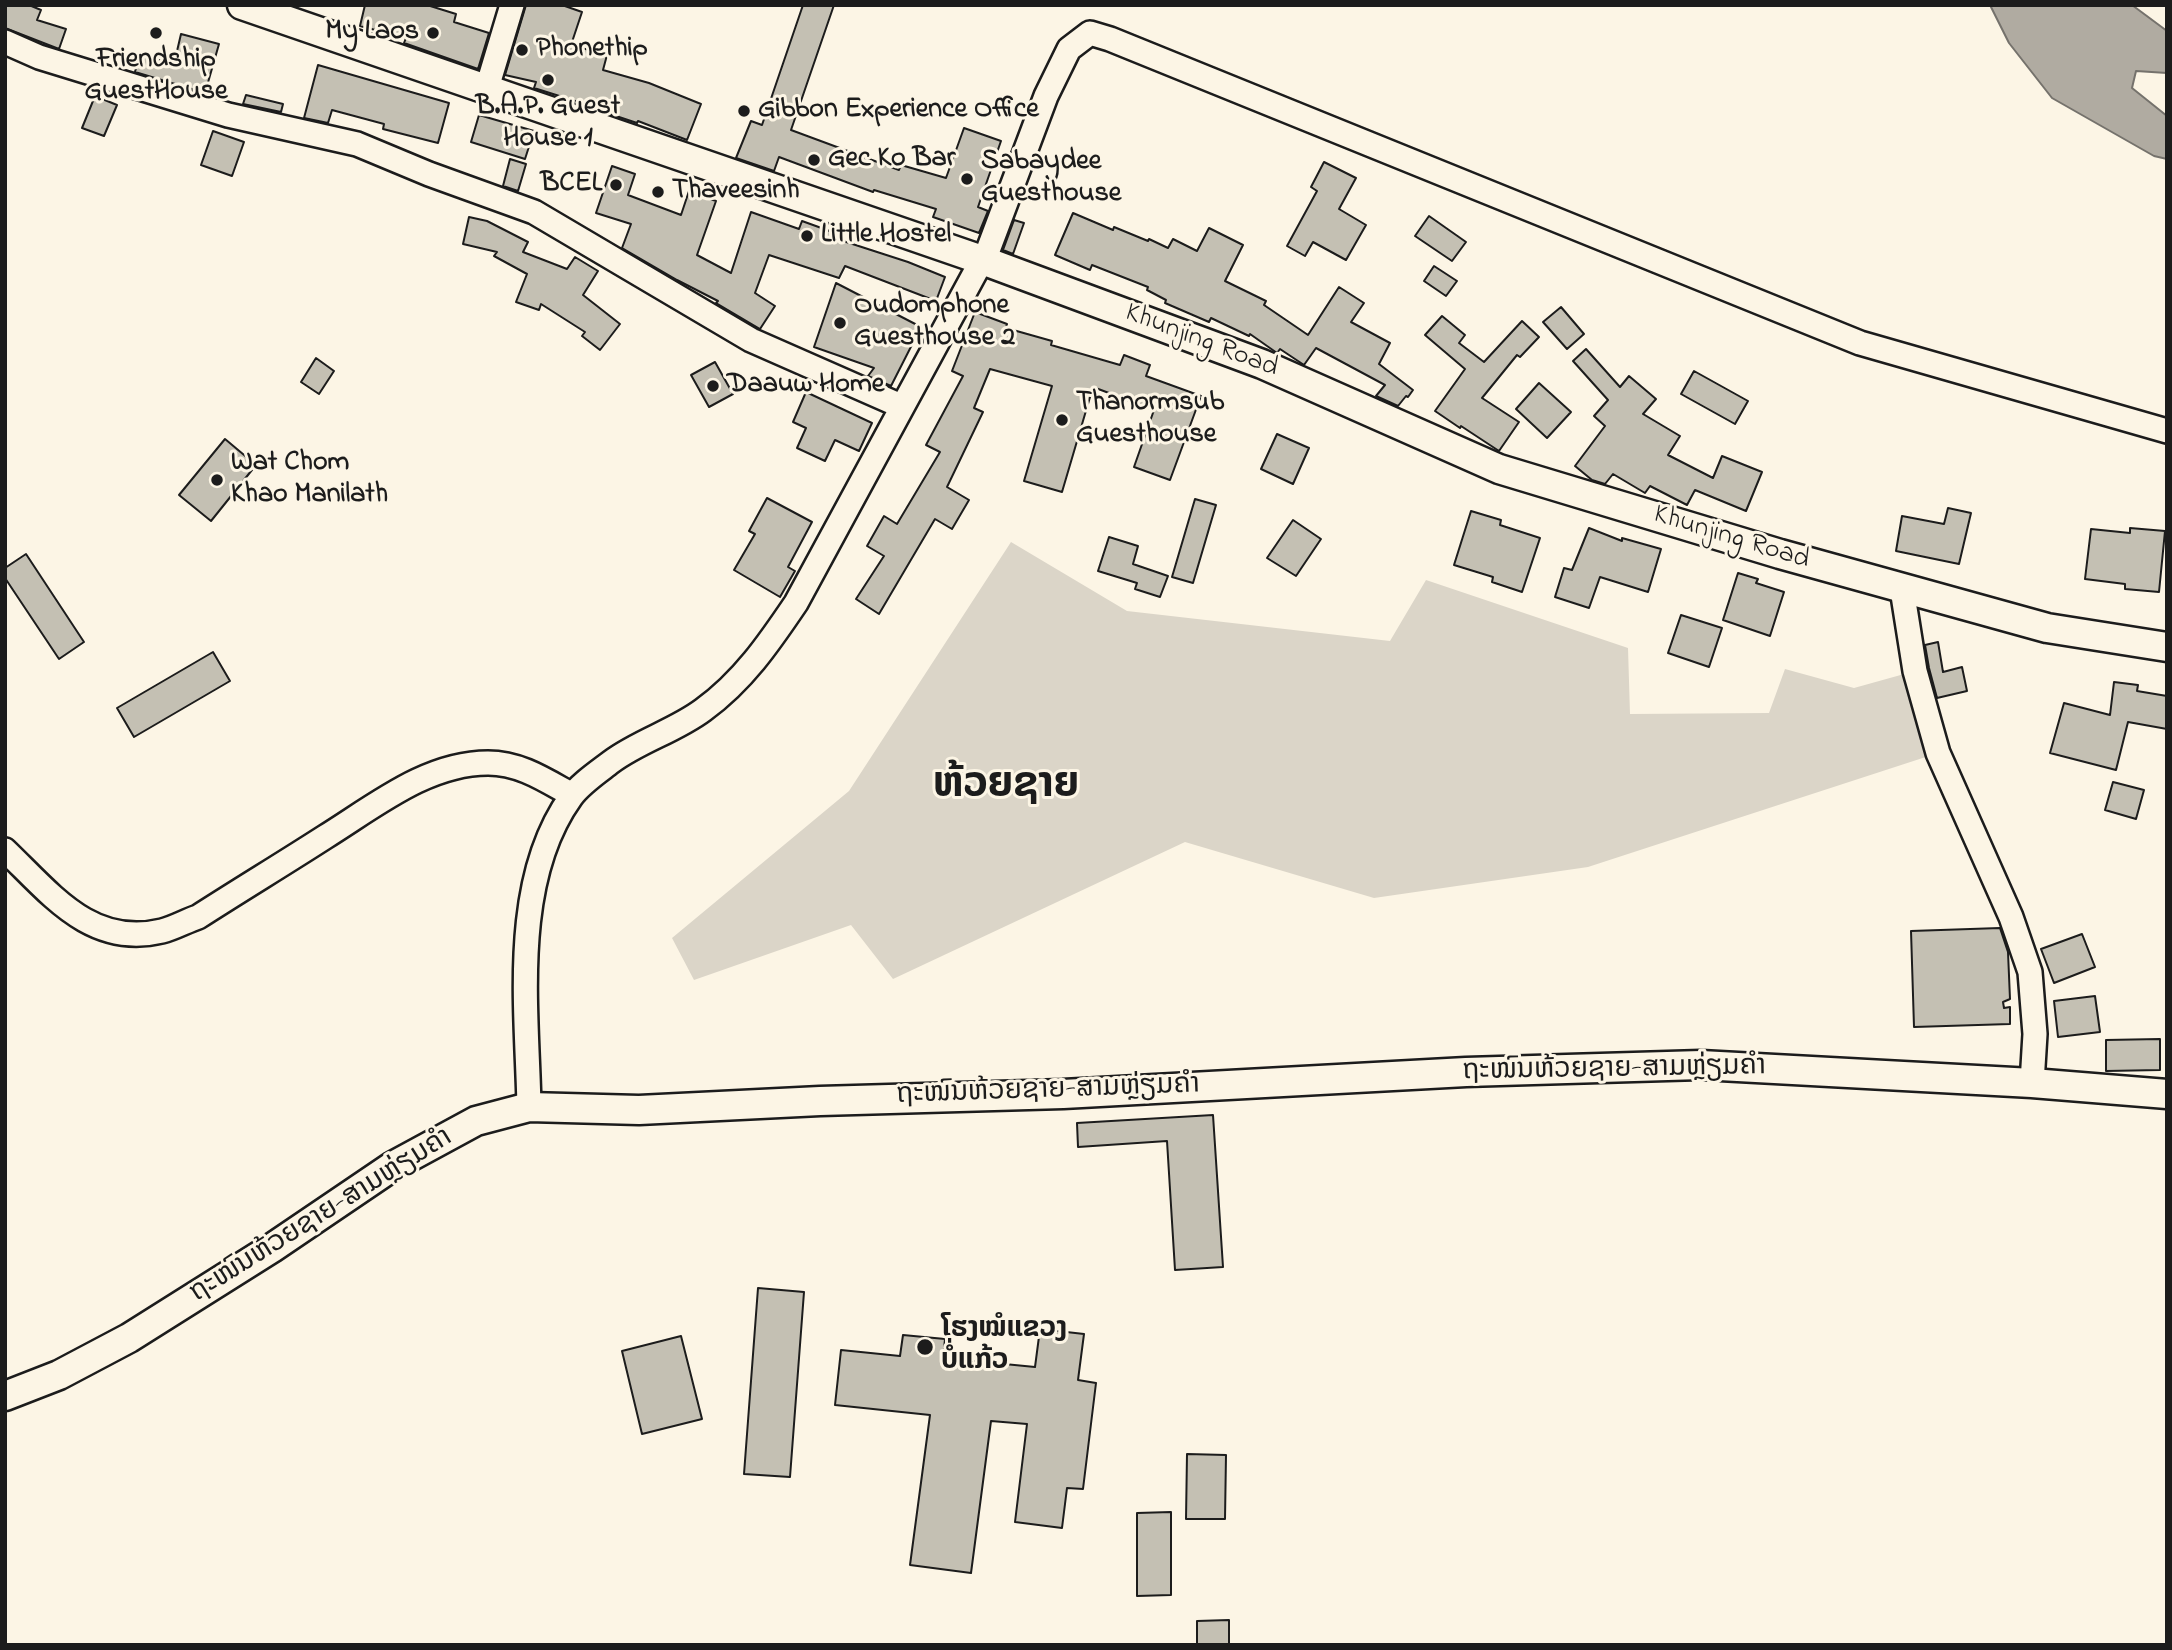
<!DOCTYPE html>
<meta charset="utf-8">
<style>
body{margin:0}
#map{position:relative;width:2172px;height:1650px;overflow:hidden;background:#fcf5e5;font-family:"Indie Flower",sans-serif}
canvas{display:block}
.frame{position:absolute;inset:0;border:7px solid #1c1c1c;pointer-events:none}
</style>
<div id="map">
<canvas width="2172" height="1650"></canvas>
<div class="frame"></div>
</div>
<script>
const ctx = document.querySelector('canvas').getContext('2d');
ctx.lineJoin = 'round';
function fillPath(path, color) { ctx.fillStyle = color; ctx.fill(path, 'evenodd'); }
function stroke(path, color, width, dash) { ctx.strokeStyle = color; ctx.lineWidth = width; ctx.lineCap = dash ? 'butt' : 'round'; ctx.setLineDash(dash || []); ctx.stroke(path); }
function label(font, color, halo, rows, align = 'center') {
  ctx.font = font + ' "Indie Flower","Noto Sans Lao",sans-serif'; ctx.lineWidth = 6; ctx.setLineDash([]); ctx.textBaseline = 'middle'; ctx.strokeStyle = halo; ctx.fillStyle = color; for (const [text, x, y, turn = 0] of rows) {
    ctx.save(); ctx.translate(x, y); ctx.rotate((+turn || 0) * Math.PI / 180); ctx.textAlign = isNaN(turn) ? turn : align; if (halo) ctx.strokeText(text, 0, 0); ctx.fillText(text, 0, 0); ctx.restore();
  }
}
const green = new Path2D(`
 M1011,542L1127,611L1390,641L1426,580L1628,648L1630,714L1769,713L1785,669L1854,688L1915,671L1938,753L1588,867L1374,898L1185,842L893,979L851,925L694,980L672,938L849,791Z`);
const water = new Path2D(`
 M1990,5H2132L2167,31V73L2136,71L2132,88L2167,116V159L2154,156L2052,98L2009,43Z`);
const building = new Path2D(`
 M5,5H29L41,10L37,20L66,29L59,49L5,28Z
 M365,5H427L456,14L454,22L489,33L478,69L404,43L406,38L360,26Z
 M526,5H562L582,12L571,45L607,55L603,70L649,83L701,104L687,140L638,121L637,123L607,113V111L534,88L536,82L505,75Z
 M803,5H834L791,130L899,170L901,165L946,178L964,128L1001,141L978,207L988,211L979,233L933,217L936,209L874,190L873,192L779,157L774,171L736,158L751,121L762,125Z
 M181,34L219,44L205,93L135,72L139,55L174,64Z
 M318,65L449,103L438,143L383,129L384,124L332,110L328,123L304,118Z
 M246,95L283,104L281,112L243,104Z
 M95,96L117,105L104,136L82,128Z
 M479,115L534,131L525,159L471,142Z
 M213,131L244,142L232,176L201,165Z
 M510,159L526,164L518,191L503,186Z
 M1324,162L1356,178L1339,209L1366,225L1346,260L1313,242L1305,256L1287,246L1317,191L1311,187Z
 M612,166L635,174L628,195L681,215L689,191L716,201L697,255L731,273L751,212L799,229L802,221L838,234L837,239L908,262L945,277L936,301L845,266L839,278L769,255L755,293L775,306L760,329L716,303L718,301L677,280L622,248L631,224L596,213Z
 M1073,213L1113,230L1114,227L1148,241L1149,239L1168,248L1173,239L1197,251L1209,228L1243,245L1225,281L1266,301L1264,305L1308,335L1339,287L1364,303L1351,322L1390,343L1379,364L1413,390L1408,397L1406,396L1398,406L1376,396L1385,385L1316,348L1304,365L1280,349L1277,353L1250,334L1249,336L1211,318L1209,322L1165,303L1166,300L1147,290L1148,287L1092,265L1090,270L1055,255Z
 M1429,216L1466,242L1452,261L1415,236Z
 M469,217L487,221L528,242L523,252L567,269L575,257L598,271L583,295L620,324L600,350L582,336L585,332L541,304L539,310L516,302L527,274L494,256L497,252L463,244Z
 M1014,220L1024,223L1013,254L1003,250Z
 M1434,266L1457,281L1446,296L1424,281Z
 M836,283L921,327L891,386L868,376L874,368L814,347Z
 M1561,307L1584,334L1567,349L1543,322Z
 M975,312L1007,324L1006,328L1052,341L1051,345L1120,365L1124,355L1150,365L1146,376L1201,396L1170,480L1134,467L1154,410L1093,387L1062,492L1024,481L1052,386L990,369L974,408L983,412L947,487L969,500L952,529L935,519L879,614L856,599L884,556L867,546L884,516L897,524L940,452L926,445L963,376L952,371Z
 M1442,316L1465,335L1459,343L1484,362L1522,321L1539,337L1520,357L1517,355L1482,398L1519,422L1499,451L1461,426L1460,428L1435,411L1465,369L1425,335Z
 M1586,349L1620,387L1629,376L1656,399L1643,414L1680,436L1668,455L1713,478L1722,456L1762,472L1746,511L1695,490L1687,505L1650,486L1645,493L1613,474L1605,484L1592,480L1575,466L1605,426L1594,416L1608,400L1573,361Z
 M316,358L334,371L319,394L301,382Z
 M715,362L733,394L709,407L691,375Z
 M1694,371L1748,401L1735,424L1681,394Z
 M1539,383L1571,412L1547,438L1516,409Z
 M806,392L872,423L859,451L835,440L825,461L797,448L806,428L793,422Z
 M1277,434L1309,448L1293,484L1261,469Z
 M225,439L256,465L211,521L179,495Z
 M767,498L812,522L788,567L795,571L780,597L734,570L755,534L749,531Z
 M1195,499L1216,505L1193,583L1172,577Z
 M1948,508L1971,513L1959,564L1896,551L1902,516L1944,524Z
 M1471,511L1501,520L1500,525L1540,538L1522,592L1492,582L1493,577L1454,565Z
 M1293,520L1321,539L1296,576L1267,558Z
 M1589,528L1622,541V538L1661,549L1648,592L1600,577L1589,608L1555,597L1564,568L1572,570Z
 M2130,528L2165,531L2159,592L2125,589V584L2085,579L2091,529L2130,533Z
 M1109,537L1138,546L1133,564L1168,576L1160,597L1135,589L1137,583L1098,571Z
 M26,554L84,642L59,659L5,578V568Z
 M1738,573L1758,579L1756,583L1784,592L1770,636L1723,620Z
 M1681,615L1722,628L1709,667L1668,653Z
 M1938,642L1943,672L1962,667L1967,691L1937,698L1929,668L1925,645Z
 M213,652L230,681L134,737L117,708Z
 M2114,682L2138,685L2137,691L2167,696V729L2128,722L2116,770L2050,753L2064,703L2110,715Z
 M2113,782L2144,790L2136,819L2105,810Z
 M2000,928L2008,952L2010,999L2003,1002L2004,1008L2010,1007V1024L1914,1027L1911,931Z
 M2082,934L2095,967L2054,983L2041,949Z
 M2095,996L2100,1032L2058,1037L2054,1001Z
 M2160,1039V1070L2106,1071V1040Z
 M1213,1115L1223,1267L1175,1270L1167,1141L1078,1147L1077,1123Z
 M758,1288L804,1292L790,1477L744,1474Z
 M1040,1329L1084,1334L1078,1380L1096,1383L1083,1489L1067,1488L1062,1528L1015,1522L1027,1424L991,1421L971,1573L910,1565L930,1415L835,1405L841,1350L900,1356L903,1335L945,1339L943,1358L1035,1367Z
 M681,1336L702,1419L642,1434L622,1351Z
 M1187,1454L1226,1455L1225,1519H1186Z
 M1171,1512V1595L1137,1596V1513Z
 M1229,1620V1645H1197V1621Z`);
const minor = new Path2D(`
 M5,42L39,57L228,115L357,144L429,174L534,212L751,340L901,406
 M487,88L512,5
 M984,261L1046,96L1069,49L1090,33L1110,39L1860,343L2167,431
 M1902,589L1915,671L1938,753L2011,917L2030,972L2035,1034L2032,1083
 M5,850C51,894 91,948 162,931C174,928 186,921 198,917C240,890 283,864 325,837C375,806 427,763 488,763C520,763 545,780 572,795
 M529,1107C527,1008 510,882 571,797C580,784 598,772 611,762C639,741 675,731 703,710C743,681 769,643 796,603L982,260`);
const major = new Path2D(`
 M242,5L982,260L1262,364L1499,469L1780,554L2047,628L2167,647
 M5,1396L59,1375L129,1338L272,1248L393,1166L476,1121L529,1107L639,1110L820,1101L1063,1094L1466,1072L1701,1065L2032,1083L2167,1094`);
const markers = [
 [156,33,7,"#1c1c1c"],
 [433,33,7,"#1c1c1c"],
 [522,50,7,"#1c1c1c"],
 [548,80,7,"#1c1c1c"],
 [744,111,7,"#1c1c1c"],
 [814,160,7,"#1c1c1c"],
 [967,179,7,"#1c1c1c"],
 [616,185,7,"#1c1c1c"],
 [658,192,7,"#1c1c1c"],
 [807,236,7,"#1c1c1c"],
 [840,323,7,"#1c1c1c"],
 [713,386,7,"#1c1c1c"],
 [1062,420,7,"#1c1c1c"],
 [217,480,7,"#1c1c1c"],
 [925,1347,9,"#1c1c1c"]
];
const poiNames = [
 ["My Laos",419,33,"right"],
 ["Phonethip",536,50],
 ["Friendship",156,61,"center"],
 ["GuestHouse",156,93,"center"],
 ["B.A.P. Guest",548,108,"center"],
 ["House 1",548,140,"center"],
 ["Gibbon Experience Office",758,111],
 ["Gec Ko Bar",828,160],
 ["Sabaydee",981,163],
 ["Guesthouse",981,195],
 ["BCEL",602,185,"right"],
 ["Thaveesinh",672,192],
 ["Little Hostel",821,236],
 ["Oudomphone",854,307],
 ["Guesthouse 2",854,339],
 ["Daauw Home",727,386],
 ["Thanormsub",1076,404],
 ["Guesthouse",1076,436],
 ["Wat Chom",231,464],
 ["Khao Manilath",231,496],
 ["ໂຮງໝໍແຂວງ",941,1331],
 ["ບໍ່ແກ້ວ",941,1363]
];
const streetNames = [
 ["Khunjing Road",1201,342,21],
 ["Khunjing Road",1731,539,17],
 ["ຖະໜົນຫ້ວຍຊາຍ-ສາມຫຼ່ຽມຄຳ",1614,1071,-1],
 ["ຖະໜົນຫ້ວຍຊາຍ-ສາມຫຼ່ຽມຄຳ",1048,1092,-2],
 ["ຖະໜົນຫ້ວຍຊາຍ-ສາມຫຼ່ຽມຄຳ",322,1217,-32]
];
const townNames = [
 ["ຫ້ວຍຊາຍ",1006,789]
];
fillPath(green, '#dbd5c8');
fillPath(water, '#b0aba1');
stroke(water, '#75726c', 2);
fillPath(building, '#c4c0b3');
stroke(building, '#1c1c1c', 2);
stroke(minor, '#1c1c1c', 28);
stroke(major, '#1c1c1c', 33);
stroke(minor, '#fcf5e5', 23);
stroke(major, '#fcf5e5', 28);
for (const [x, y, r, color] of markers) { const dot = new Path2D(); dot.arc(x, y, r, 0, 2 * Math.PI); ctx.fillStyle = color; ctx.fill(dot); stroke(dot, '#fcf5e5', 2.5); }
label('bold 28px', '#1c1c1c', '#fcf5e5', poiNames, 'left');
label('28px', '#1c1c1c', '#fcf5e5', streetNames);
label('bold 42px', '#1c1c1c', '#fcf5e5', townNames);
</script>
